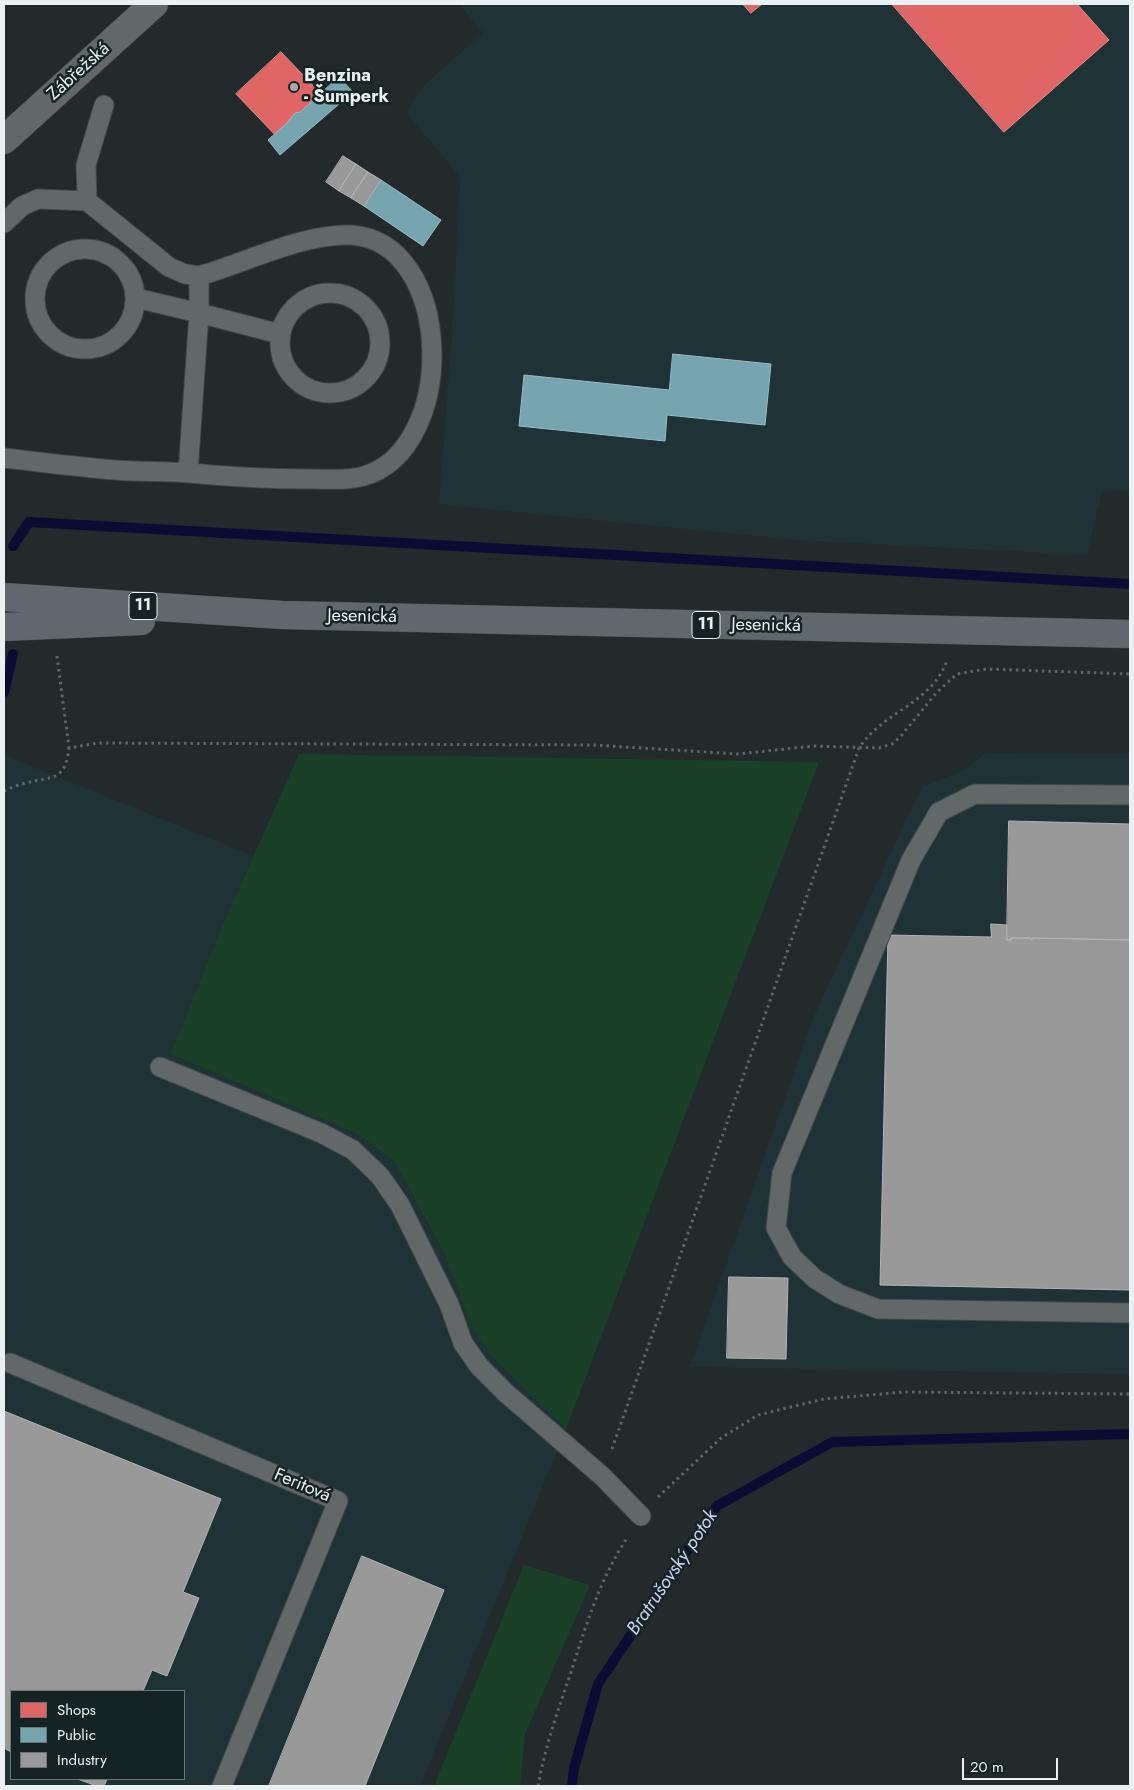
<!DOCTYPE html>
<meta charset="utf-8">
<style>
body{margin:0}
#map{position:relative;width:1134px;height:1790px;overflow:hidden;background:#222a2c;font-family:Jost,sans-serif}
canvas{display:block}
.frame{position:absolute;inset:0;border:5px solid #e9f1f3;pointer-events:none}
.legend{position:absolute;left:10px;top:1690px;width:175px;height:90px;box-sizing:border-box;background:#162325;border:1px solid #6a7577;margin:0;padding:6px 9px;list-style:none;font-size:15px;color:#e9f1f3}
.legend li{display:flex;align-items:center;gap:10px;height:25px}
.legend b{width:25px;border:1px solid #6a7577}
.scale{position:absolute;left:962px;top:1758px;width:96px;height:22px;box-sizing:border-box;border:2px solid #e9f1f3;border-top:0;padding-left:6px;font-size:15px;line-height:18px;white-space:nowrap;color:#e9f1f3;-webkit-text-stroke:4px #162325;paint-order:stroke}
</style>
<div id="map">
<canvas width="1134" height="1790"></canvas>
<div class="frame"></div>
<ul class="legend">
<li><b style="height:14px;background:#e06666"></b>Shops</li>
<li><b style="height:14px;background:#76a5af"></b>Public</li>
<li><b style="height:14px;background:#999"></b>Industry</li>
</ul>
<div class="scale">20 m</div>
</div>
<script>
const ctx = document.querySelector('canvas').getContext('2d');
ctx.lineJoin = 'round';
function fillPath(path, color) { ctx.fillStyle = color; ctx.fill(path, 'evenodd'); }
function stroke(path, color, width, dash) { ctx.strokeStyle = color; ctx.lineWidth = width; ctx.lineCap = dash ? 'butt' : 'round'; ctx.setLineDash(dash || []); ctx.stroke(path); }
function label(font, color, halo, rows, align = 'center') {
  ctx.font = font + ' Jost,sans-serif'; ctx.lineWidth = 5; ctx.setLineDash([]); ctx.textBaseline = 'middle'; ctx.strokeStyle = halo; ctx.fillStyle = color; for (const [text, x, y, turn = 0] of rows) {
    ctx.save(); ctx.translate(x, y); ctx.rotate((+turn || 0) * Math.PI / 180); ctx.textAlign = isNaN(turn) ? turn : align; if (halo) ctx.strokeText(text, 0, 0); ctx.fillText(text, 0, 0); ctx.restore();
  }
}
const built = new Path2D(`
 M459,4H1130V491L1102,490L1087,555L797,540L439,504L454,304L460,177L407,113L422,87L483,33Z
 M986,753L1130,754V1374L690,1367L814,1016L922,787L965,770Z
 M4,755L253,856L224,922L356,1133L395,1162L444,1253L472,1326L492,1357L566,1429L420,1786H4ZM11,1691H184V1779H11Z`);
const green = new Path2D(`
 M299,754L819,762L566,1429L492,1357L472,1326L444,1253L395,1162L356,1133L171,1054L224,922Z
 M524,1565L590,1585L525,1734L520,1786H434Z`);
const shops = new Path2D(`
 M743,4H762L751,13Z
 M892,4H1077L1109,40L1004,132Z
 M281,52L324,97L279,139L236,94Z`);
const public = new Path2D(`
 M339,77L353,92L280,155L268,140L287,123L295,113L300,112Z
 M381,180L441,220L423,246L364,206Z
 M673,354L771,364L765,425L667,415L665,441L519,426L524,375L669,390Z`);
const industry = new Path2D(`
 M343,156L356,164L339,191L326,182Z
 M356,164L368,172L351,198L339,191Z
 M368,172L381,180L364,206L351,198Z
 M1009,821L1130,824V940L1032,938V940L1030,938H1011V940H1007Z
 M991,924L1007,925V940H1011V938H1030L1032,940V938L1130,940V1290L880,1285L888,935L991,937Z
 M729,1277L788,1278L786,1359L727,1358Z
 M4,1411L221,1499L183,1592L199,1598L167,1676L152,1670L143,1691H11V1752L4,1748Z
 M362,1556L444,1590L365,1786H269Z
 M78,1779H107L104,1786H97Z`);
const stream = new Path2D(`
 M13,546L29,522L1130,584
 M4,692L13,654
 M572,1786L574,1768L598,1684L717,1506L832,1442L1130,1434`);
const path = new Path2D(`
 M57,656L69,748
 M4,791C11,788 19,784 26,783C54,776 65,781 69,748L98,743L593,745L738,754L814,746L879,748L892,744L901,736L937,692L957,674L986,669L1130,674
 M612,1449L859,748C882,712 933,703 947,660
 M658,1497L721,1438L758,1415L824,1399L904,1392L1130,1394
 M538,1786C545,1747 558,1710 571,1672C586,1625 600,1579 627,1538`);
const lane = new Path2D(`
 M87,201L86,165L104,105
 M4,223L22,206L38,199L87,201L169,267L185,274L199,276C245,263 304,233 351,235C454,241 459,448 364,476C347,481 328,479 310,479C270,479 230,477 190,473C165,471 140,472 115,470C78,467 41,462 4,458
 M35 299a50 50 0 1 1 100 0a50 50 0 1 1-100 0Z
 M199,276V313L280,334
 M280 343a50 50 0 1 1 100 0a50 50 0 1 1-100 0Z
 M136,298L199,313L188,473
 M1130,795L975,794L939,812L911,860L782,1173L776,1228L792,1257L814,1278L839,1294L878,1309L1130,1313
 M160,1067L321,1133L353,1150L380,1176L400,1205L449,1304L463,1343L479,1366L507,1394L602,1476L641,1516
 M10,1363L338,1501L222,1786`);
const street = new Path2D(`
 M4,140L154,4`);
const primary = new Path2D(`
 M4,597L283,615L1130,634
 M4,627L141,621`);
const markers = [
 [294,87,5,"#a3abad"]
];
const shields = [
 [143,606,28],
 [706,625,28]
];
const shieldNames = [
 ["11",143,606],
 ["11",706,625]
];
const streetNames = [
 ["Zábřežská",79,72,-42],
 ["Jesenická",362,617,1],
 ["Jesenická",766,626,1],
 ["Feritová",302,1486,23]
];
const poiNames = [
 ["Benzina",304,77],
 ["- Šumperk",304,98]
];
const waterNames = [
 ["Bratrušovský potok",673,1573,-56]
];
fillPath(built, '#1f3336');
fillPath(green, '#1b4028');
fillPath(shops, '#e06666');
stroke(shops, '#e39090', 1);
fillPath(public, '#76a5af');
stroke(public, '#98bcc3', 1);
fillPath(industry, '#999');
stroke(industry, '#b1b3b4', 1);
stroke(stream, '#090c33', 10);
stroke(lane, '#404749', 21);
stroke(street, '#404749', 29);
stroke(primary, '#404749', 29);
stroke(path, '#5f6667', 3, [2.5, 4]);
stroke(lane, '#626768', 19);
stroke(street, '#626768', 28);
stroke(primary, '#5e686d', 28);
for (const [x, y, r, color] of markers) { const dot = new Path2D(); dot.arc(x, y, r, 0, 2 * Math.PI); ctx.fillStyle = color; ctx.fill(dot); stroke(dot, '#162325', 2); }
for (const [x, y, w] of shields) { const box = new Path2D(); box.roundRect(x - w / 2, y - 13.5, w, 27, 4); ctx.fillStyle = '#162325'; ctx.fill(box); stroke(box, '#e9f1f3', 1); }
label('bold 16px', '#e9f1f3', null, shieldNames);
label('18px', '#e9f1f3', '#162325', streetNames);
label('bold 18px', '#e9f1f3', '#162325', poiNames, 'left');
label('italic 19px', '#c8d3f2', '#162325', waterNames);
</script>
